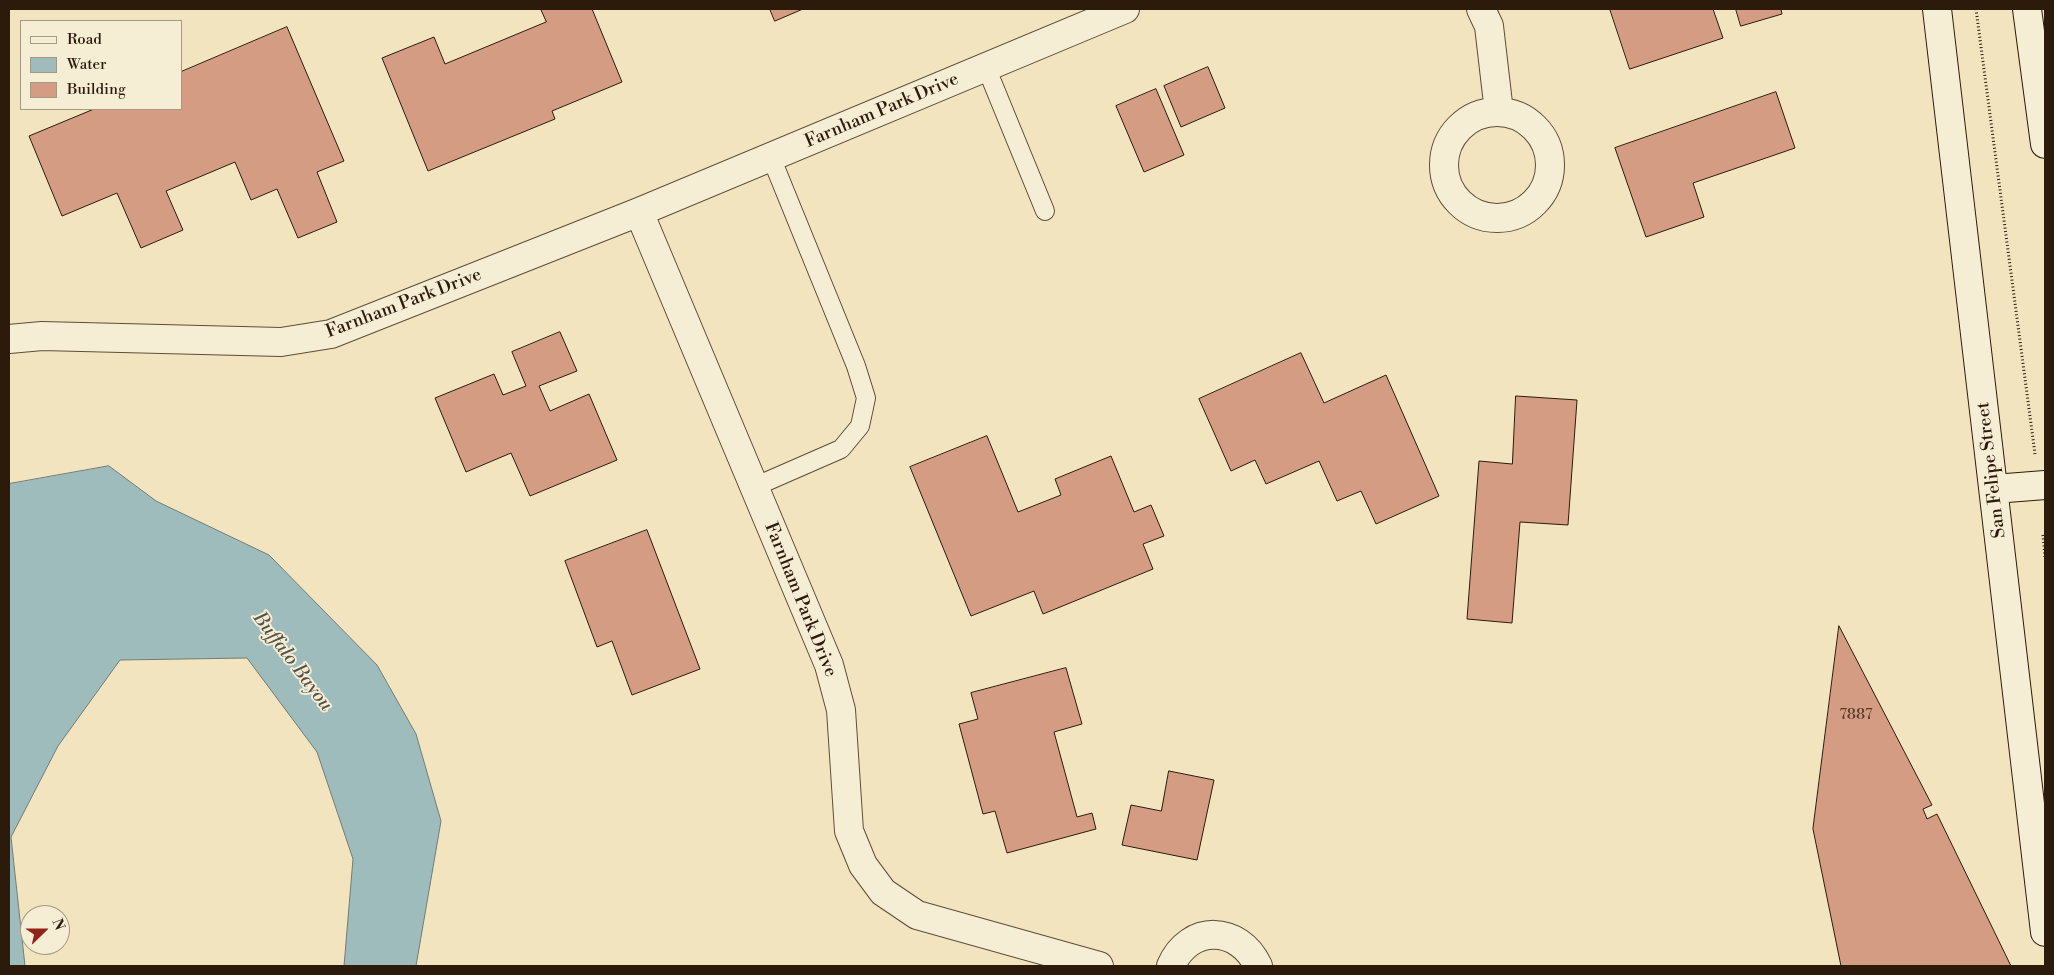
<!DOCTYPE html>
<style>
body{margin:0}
#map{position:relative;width:2054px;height:975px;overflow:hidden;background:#f1e4be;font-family:"Libre Bodoni",serif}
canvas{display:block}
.frame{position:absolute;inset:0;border:10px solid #2c1b0a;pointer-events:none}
.legend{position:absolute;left:20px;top:20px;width:162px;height:90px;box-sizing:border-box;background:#f6edd5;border:1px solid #a59984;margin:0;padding:6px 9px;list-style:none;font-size:15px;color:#2c1b0a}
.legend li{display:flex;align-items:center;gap:10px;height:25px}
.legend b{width:25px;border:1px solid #a59984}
.north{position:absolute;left:20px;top:905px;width:50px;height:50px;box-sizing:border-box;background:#f6edd5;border:1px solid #a59984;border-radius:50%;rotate:68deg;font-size:14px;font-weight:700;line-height:20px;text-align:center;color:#2c1b0a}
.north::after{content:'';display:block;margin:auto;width:18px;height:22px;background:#8f2418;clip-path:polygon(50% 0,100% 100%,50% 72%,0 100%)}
</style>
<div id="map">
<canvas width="2054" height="975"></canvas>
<div class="frame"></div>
<ul class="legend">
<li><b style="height:6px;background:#f6edd5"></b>Road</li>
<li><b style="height:14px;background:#9fbcbc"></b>Water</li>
<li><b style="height:14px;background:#d49c83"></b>Building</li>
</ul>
<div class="north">N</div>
</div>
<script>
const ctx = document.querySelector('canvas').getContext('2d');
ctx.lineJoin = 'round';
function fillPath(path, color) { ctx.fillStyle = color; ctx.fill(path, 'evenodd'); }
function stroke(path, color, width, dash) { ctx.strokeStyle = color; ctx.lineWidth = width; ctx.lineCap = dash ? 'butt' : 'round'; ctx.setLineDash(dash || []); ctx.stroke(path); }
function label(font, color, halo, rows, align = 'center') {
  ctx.font = font + ' "Libre Bodoni",serif'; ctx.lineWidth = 4; ctx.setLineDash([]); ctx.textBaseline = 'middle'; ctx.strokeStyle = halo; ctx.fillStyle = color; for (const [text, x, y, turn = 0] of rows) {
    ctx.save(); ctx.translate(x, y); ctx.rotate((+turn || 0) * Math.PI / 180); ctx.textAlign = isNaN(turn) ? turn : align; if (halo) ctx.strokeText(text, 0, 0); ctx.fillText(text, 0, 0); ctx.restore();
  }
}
const water = new Path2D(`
 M109,466L156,501L269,555L377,665L416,734L441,821L416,966H344L353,859L317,752L247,658L120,660L58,746L11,837L25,966H9V484Z`);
const building = new Path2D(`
 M541,9H592L622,82L552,111L555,119L428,171L382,58L434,37L445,64L546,22Z
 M770,9H803L775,21Z
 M1610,9H1713L1723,38L1630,69Z
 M1736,9H1781L1782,14L1741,26Z
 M287,27L344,161L317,172L337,222L298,238L277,189L251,200L235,162L166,191L183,230L141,248L117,193L62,216L29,136L94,109H181V72Z
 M1208,67L1225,108L1181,127L1164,86Z
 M1156,89L1184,155L1144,172L1116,106Z
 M1776,92L1795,148L1693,183L1704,217L1646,237L1615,148Z
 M560,332L577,371L539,386L550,411L589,394L617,460L530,496L511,453L466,472L435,398L494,374L503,395L526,386L512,352Z
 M1301,353L1324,403L1386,375L1439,496L1376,524L1361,491L1337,501L1319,461L1266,484L1255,460L1231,471L1199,399Z
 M1516,396L1577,400L1568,525L1520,522L1512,623L1467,619L1479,461L1512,464Z
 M987,436L1018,512L1061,495L1055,479L1111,456L1134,512L1151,505L1164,536L1143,544L1153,569L1043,614L1034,591L971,616L910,467Z
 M647,530L700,669L632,695L612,641L597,647L565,561Z
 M1839,626L1932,805L1923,809L1927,819L1937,814L2011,966H1841L1813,829Z
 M1066,668L1082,724L1054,732L1077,817L1092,813L1096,829L1007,853L995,811L983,814L959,724L978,719L971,693Z
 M1169,771L1214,780L1197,860L1122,845L1131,805L1161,811Z`);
const path = new Path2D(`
 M1976,9L2035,454
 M2043,535L2045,557`);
const lane = new Path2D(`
 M986,67L1045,211
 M754,487L841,449L860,426L866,398L856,366L771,157`);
const street = new Path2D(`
 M1481,9L1489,26L1499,112
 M1444 165a53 53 0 1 1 106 0a53 53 0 1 1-106 0Z
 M639,212L829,665L841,710L849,831L863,865L883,892L917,915L1099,966
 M9,339L42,336L281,342L331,334L639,212L1125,9
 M1171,966C1189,924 1239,925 1258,966`);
const secondary = new Path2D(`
 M1937,9L2045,932
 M2027,9L2045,144
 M1994,489L2045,485`);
const numberNames = [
 ["7887",1856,715]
];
const streetNames = [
 ["Farnham Park Drive",882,111,-23],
 ["Farnham Park Drive",404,304,-21],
 ["San Felipe Street",1992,470,-97],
 ["Farnham Park Drive",800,600,68]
];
const waterNames = [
 ["Buffalo Bayou",292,662,53]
];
fillPath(water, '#9fbcbc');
stroke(water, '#717c75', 1);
fillPath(building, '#d49c83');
stroke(building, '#2c1b0a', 1);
stroke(lane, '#5d4d37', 20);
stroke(street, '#5d4d37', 30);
stroke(secondary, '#2c1b0a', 30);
stroke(path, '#2c1b0a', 3, [1, 2.5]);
stroke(lane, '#f6edd5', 18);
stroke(street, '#f6edd5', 28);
stroke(secondary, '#f6edd5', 28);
label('15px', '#563b28', null, numberNames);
label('18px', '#2c1b0a', '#f6edd5', streetNames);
label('italic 19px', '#545348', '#f6edd5', waterNames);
</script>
